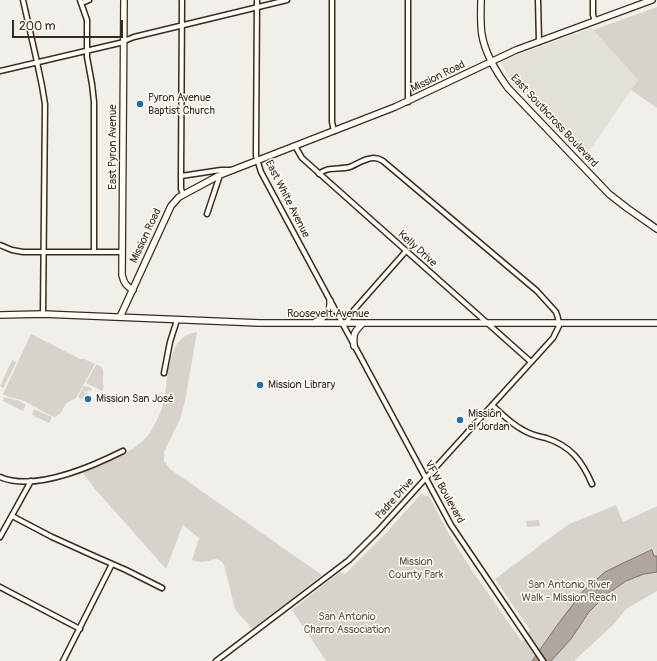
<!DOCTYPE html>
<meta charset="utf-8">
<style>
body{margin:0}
#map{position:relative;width:657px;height:661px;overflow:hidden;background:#f1efea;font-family:Pangolin,sans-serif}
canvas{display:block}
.scale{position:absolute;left:12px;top:20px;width:111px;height:18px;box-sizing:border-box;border:2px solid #3b2a1e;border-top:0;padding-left:5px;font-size:12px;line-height:14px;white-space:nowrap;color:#3b2a1e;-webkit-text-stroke:3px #fdfcf7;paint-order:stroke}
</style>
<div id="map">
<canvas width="657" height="661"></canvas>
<div class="scale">200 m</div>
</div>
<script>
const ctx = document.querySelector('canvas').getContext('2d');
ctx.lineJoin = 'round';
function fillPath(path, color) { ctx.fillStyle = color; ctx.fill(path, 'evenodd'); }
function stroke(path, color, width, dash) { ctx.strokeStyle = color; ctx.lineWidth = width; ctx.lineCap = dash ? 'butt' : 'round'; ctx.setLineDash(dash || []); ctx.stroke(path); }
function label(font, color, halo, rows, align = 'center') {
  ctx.font = font + ' Pangolin,sans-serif'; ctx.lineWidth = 3; ctx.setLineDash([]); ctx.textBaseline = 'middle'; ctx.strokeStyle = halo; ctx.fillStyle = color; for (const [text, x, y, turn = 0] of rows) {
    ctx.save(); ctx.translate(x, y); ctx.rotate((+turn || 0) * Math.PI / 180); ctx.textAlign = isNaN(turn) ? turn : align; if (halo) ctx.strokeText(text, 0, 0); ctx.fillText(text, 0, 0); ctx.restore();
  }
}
const built = new Path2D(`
 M591,28L638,80L585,157L512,83L503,66L502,62L506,59Z`);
const green = new Path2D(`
 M657,7V108L631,90L638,80L593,30Z
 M197,332L185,401L180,419L164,452V461L170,469L322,575L252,629L235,609L224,565C218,554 210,562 202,562C199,562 195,561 192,560L199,538L183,525L166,569L95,489L83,473C104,463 134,453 149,434C155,425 162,411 164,400C169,376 166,336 197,332Z
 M31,334L80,359H84L95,364L76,398L66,403L61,413L55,417C43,413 33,404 21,400C15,398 9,398 3,394Z
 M12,360L15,361L16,363L3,388L0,386Z
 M96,365H98C108,370 100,378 104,387L102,391L86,383Z
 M84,386H86L87,387H89L92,389L91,391L88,390L87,393L85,390L84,393H87L89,395L87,398L84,396L82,400L78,397Z
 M4,397L20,401L26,405L23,411L3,401Z
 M34,409L52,417L49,423L32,415Z
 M421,494L430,497C453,548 491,596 522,642L530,630L495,579L569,524L616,505L623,522L657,506V591L626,609L614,624L574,661H326L292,610L340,572L345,574L386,533Z
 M539,520L540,526L527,527L526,521Z`);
const water = new Path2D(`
 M652,550L654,556H657V572L644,574L626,581L606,595L589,612L571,639L551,661H532L558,624L584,590L605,572L619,565Z`);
const street = new Path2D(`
 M23,0L37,62L42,86L45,104L43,314
 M80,0L87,20V57L92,84L94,102V252
 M182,0L181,176V189L183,194
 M257,0L256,150V156L261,172L451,525L543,661
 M332,0V122L334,131
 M538,0L539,42
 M593,0V15L595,21
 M82,3L89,0
 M124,41L134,37L287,0
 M0,71L124,42
 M408,102V0
 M295,146L302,158L531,362
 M181,176L221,170H230
 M207,214L220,175
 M0,245L12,250L23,252H122
 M346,323L354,310L406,251
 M164,373L170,342L177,320
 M492,405C502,414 511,424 523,430C531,435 537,436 546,438C571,446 582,461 592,484
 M0,477C35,492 91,467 123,451
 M12,516L52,537L94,556L126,570L162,588
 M0,537L31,481
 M0,587L80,629
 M63,661L112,564
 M216,661L349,560L377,532L553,338L559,326L558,318L556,312L537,291L383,161C380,159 377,158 374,158C365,158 357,164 350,167C338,170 328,166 319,174`);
const secondary = new Path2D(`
 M124,0L122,275C124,283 126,286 133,290
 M481,0C481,11 480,23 482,35C485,53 497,73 508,88L609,194L627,208L657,229
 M0,315L43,314L260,323H657
 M120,317L171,206L179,197L220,175L395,107L516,50L652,0
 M314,323C325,316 331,315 330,301
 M354,346C353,334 354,332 362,324`);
const markers = [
 [140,104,4,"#1f6fb2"],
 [260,385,4,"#1f6fb2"],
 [88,399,4,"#1f6fb2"],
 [460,420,4,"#1f6fb2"]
];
const streetNames = [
 ["Mission Road",438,77,-26],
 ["East Southcross Boulevard",554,121,47],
 ["East Pyron Avenue",113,147,-90],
 ["East White Avenue",287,199,63],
 ["Mission Road",146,236,-65],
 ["Kelly Drive",417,249,42],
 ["Roosevelt Avenue",328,314],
 ["VFW Boulevard",444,492,61],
 ["Padre Drive",395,499,-48]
];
const poiNames = [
 ["Pyron Avenue",148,98],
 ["Baptist Church",148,111],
 ["Mission Library",268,385],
 ["Mission San José",96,399],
 ["Mission",468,414],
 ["el Jordan",468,427]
];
const parkNames = [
 ["Mission",416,562],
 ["County Park",416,575],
 ["San Antonio River",569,585],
 ["Walk - Mission Reach",569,598],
 ["San Antonio",347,617],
 ["Charro Association",347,630]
];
fillPath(built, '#e3e0da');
fillPath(green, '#d7d2cc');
fillPath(water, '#aea69f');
stroke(water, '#80746b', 1);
stroke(street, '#3b2a1e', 7);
stroke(secondary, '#3b2a1e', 8);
stroke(street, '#fdfcf7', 4);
stroke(secondary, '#fdfcf7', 5.5);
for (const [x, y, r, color] of markers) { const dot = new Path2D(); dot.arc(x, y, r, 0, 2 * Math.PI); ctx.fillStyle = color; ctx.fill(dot); stroke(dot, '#fdfcf7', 1.5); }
label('11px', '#3b2a1e', '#fdfcf7', streetNames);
label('11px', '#3b2a1e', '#fdfcf7', poiNames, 'left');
label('11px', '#62544a', '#fdfcf7', parkNames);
</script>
